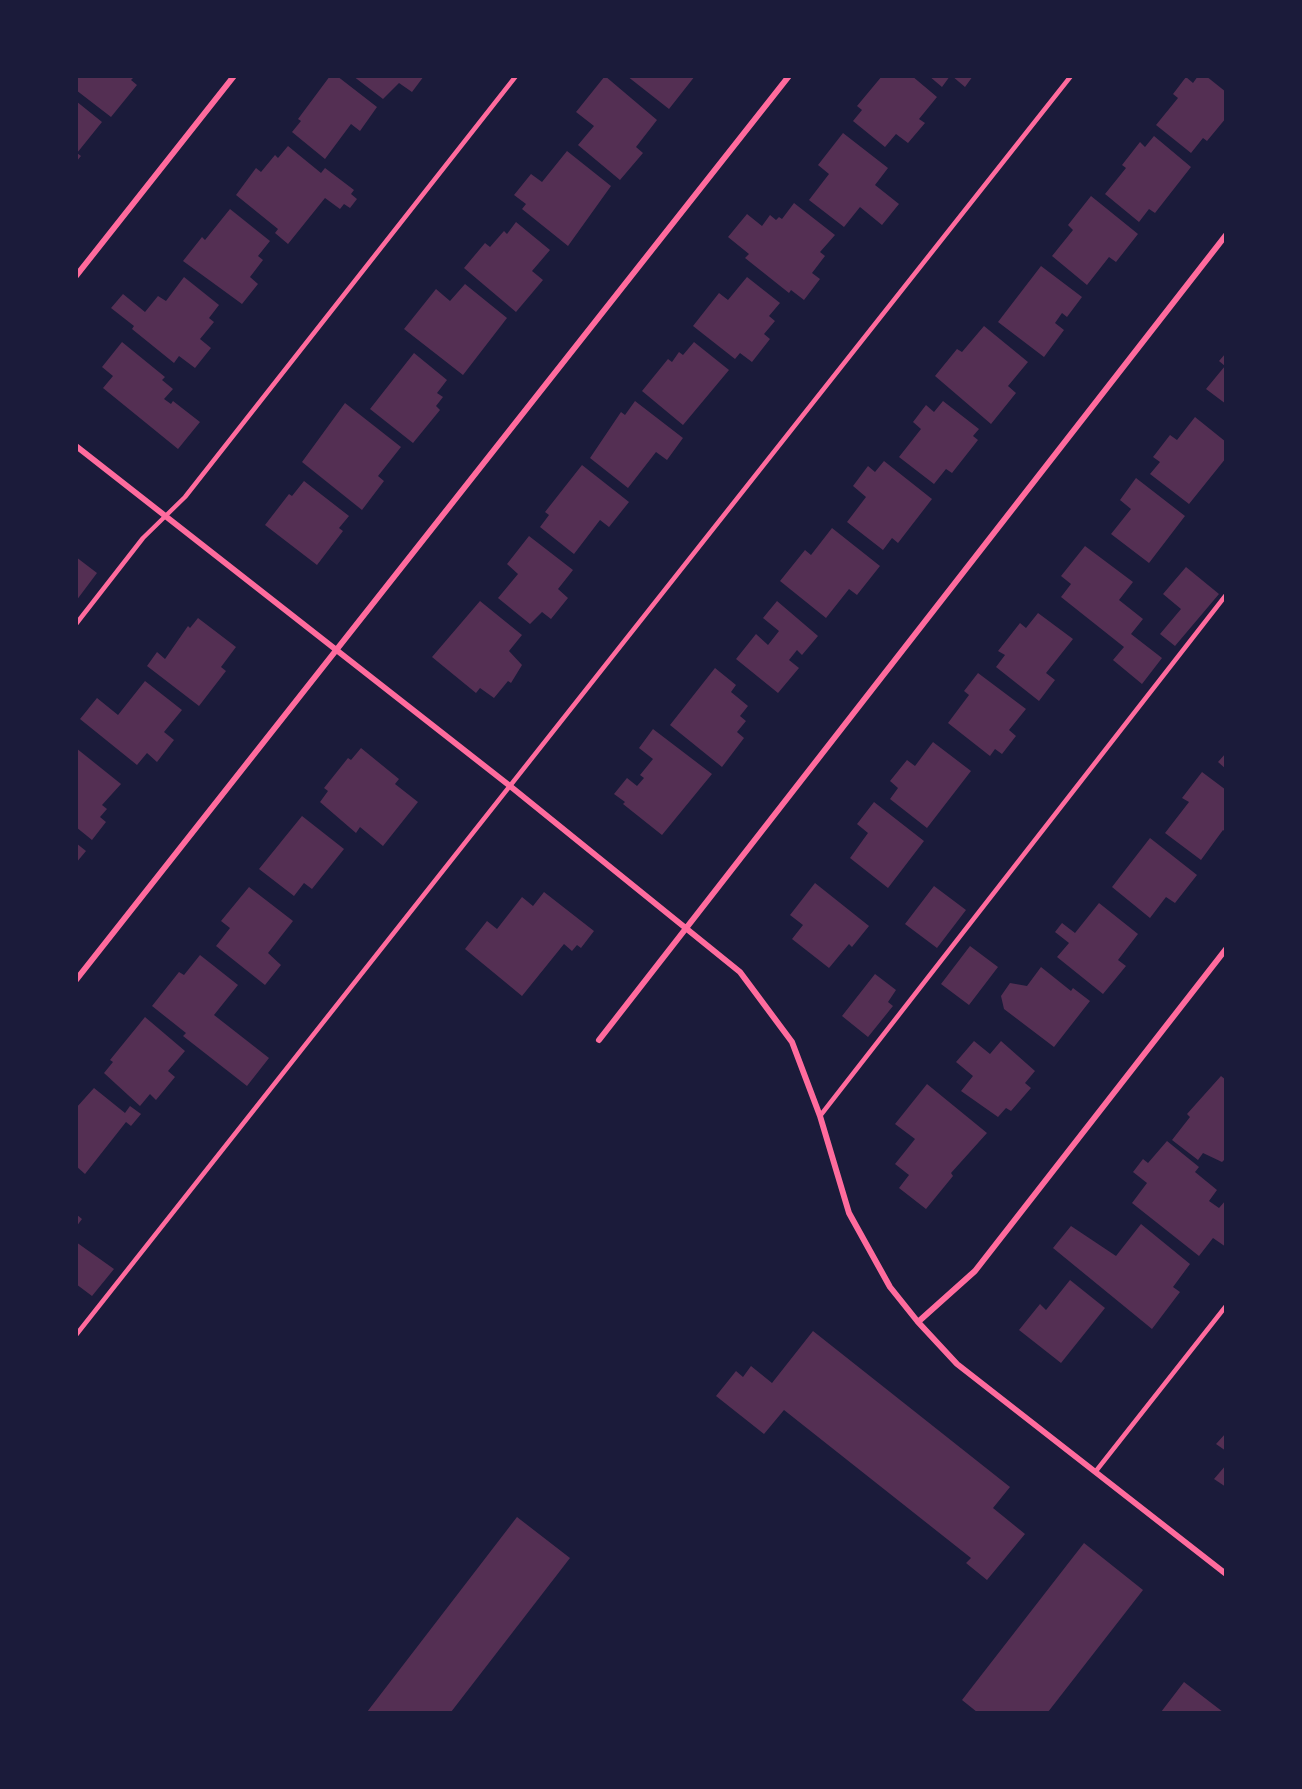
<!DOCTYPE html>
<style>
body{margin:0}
#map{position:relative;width:1302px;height:1789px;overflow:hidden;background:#1b1b3a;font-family:"Roboto Condensed",sans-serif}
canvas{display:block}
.frame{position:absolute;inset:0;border:78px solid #1b1b3a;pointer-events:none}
</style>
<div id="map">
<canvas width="1302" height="1789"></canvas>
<div class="frame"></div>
</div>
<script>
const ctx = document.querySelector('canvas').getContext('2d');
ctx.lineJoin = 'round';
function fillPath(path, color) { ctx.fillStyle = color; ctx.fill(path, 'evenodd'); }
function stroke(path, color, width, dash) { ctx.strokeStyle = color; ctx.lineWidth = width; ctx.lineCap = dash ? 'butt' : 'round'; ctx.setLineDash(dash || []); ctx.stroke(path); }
const building = new Path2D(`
 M76,76H135L131,80L137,85L111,117L76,90Z
 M330,76H337L377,107L360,131L351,124L325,159L292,132L301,121L298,119Z
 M353,76H424L412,92L399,83L383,99Z
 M605,76L657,120L636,147L643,153L620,180L578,145L594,126L576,112Z
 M627,76H695L669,109Z
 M882,76H912L937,97L919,119L925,123L908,143L896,134L885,147L853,121L862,110L857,106Z
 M929,76H950L942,87Z
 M952,76H973L965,87Z
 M1198,76H1206L1226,92V118L1207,141L1203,138L1191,153L1156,125L1178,98L1173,94L1186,77L1193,83Z
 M76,101L102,122L77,153L81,156L76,162Z
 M843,133L888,168L875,185L899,204L882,225L860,207L844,227L809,200L829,174L818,165Z
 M1154,136L1191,167L1155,213L1149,209L1139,222L1105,194L1126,168L1122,165L1140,142L1145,147Z
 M288,146L321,173L325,168L354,190L351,194L357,199L350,208L344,204L340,209L325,198L288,244L275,233L278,229L236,195L256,168L261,172L275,155L278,158Z
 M567,151L611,186L568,246L522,209L526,204L514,195L531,174L542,182Z
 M1091,196L1138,234L1116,262L1109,257L1087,285L1052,256L1073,230L1068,225Z
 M794,203L835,235L820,252L825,256L812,273L820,279L804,300L791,290L789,293L745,258L749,254L728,237L747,214L762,226L770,215L776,220L779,217L782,219Z
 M230,209L270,241L258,256L263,260L250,277L258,284L242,304L183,261L202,237L205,240Z
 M516,222L550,250L532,271L543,280L516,312L464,268L485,243L490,247L504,231L507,234Z
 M1041,266L1082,297L1067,317L1062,313L1055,323L1064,330L1044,357L998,322Z
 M184,277L219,305L209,318L214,322L200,339L211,348L195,368L179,356L174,363L132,329L134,326L111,308L123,294L145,312L158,296L166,301Z
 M747,277L780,303L769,316L775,321L764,334L770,339L752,362L740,353L735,359L693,326L719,293L728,300Z
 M465,284L507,318L463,375L404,329L436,289L450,301Z
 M984,326L1028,362L1008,386L1016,393L991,424L935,376L957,349L962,352Z
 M122,342L165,377L162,380L173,389L164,399L171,404L173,401L200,422L178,449L103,388L113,376L102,367Z
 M694,342L729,370L683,425L642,391L668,359L672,362L679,352L683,355Z
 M414,353L447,380L437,393L443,397L436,406L440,410L413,443L370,409Z
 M1226,353V404L1206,389L1225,366L1219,361Z
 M635,401L683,438L667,460L656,452L628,488L590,458L621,412L625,415Z
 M943,401L979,429L973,436L978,440L952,473L946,469L934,484L899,457L921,429L913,422L926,405L934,412Z
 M345,403L401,447L378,476L384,481L362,510L302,462Z
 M1195,417L1226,442V458L1189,504L1150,474L1160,462L1153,457L1170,435L1177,440Z
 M884,461L932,499L898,543L892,538L883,550L847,522L866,497L853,486L868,466L875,472Z
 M582,465L629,502L609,527L600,520L574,554L540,527L549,515L545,512Z
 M1136,478L1185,516L1149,563L1111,534L1131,509L1120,500Z
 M304,481L349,516L339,528L343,531L317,565L265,525L289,494L292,496Z
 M832,528L880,566L857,595L849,589L826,618L780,581L805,550L811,555Z
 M529,536L573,570L558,589L568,598L551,619L542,612L530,624L498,598L518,574L507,564Z
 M1085,546L1133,582L1119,600L1143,619L1131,634L1162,658L1142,684L1113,660L1124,647L1061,597L1071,584L1061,576Z
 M76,557L97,573L76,601Z
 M1186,567L1219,594L1175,646L1160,634L1181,609L1163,594Z
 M480,601L522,635L509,651L522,665L511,683L508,681L494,698L480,688L476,693L432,657Z
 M777,601L818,636L802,655L797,650L789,660L799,668L778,693L736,659L756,634L768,645L779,631L763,618Z
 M1038,613L1073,639L1046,673L1055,680L1039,701L996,667L1005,655L998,651L1020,623L1026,628Z
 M198,618L236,647L221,667L226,671L199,706L147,666L157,652L165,659L188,626L190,628Z
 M715,668L736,685L731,692L748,706L740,716L746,721L737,732L744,738L722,767L670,725Z
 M978,673L1026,709L1009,730L1016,736L1002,754L995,749L990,756L948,723L969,695L964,691Z
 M145,681L182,710L164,732L174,740L157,762L147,753L137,765L80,719L97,698L118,715Z
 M653,729L712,774L662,835L623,804L625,802L614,794L627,778L637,786L644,778L640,775L653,759L639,748Z
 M933,742L971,771L927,828L890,799L898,788L890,781L907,760L915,766Z
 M76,748L121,784L102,805L107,809L100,817L106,822L92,840L76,827Z
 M361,748L399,779L395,784L418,802L383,846L360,827L356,833L320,802L328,791L324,788L348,758L351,760Z
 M1226,753V769L1218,762Z
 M1202,772L1226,790V832L1223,830L1201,860L1165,833L1189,802L1182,798Z
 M874,802L924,841L888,888L850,858L868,833L857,824Z
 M302,816L344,849L312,889L304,883L294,896L259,869Z
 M1150,838L1197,875L1175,903L1166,897L1150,918L1112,887Z
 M76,843L86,851L76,863Z
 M815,883L869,926L852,947L849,944L829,968L792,939L803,925L790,915Z
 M934,886L966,910L937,948L905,924Z
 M249,887L293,921L268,953L281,965L265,985L216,946L230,928L221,921Z
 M544,892L594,931L581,948L577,945L572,951L564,944L522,996L465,949L487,921L497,929L522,897L533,906Z
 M1099,903L1138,934L1118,960L1126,966L1103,994L1057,957L1069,943L1055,932L1062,923L1075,933Z
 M970,946L998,967L969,1005L941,984Z
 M200,955L238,985L214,1015L269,1058L247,1086L183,1036L186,1033L152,1006L179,972L184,975Z
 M1041,967L1071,991L1073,988L1090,1001L1054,1047L1004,1009L1001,996L1010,983L1027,986Z
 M875,974L896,990L888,1002L893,1006L868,1037L842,1016Z
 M145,1017L185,1051L168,1071L175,1077L156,1100L150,1094L140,1106L104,1073L113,1062L110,1060Z
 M974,1041L990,1054L1001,1041L1035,1071L1025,1083L1031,1088L1011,1111L1006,1108L998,1117L961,1091L973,1076L956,1062Z
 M1221,1076L1226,1080V1158L1222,1162L1203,1153L1198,1160L1172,1140L1190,1117L1187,1114Z
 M927,1084L987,1133L951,1173L953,1176L926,1209L899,1188L909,1175L895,1164L915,1139L895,1124Z
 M94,1088L125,1113L130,1106L141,1114L131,1126L126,1122L85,1174L76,1166V1108Z
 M1167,1141L1199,1167L1195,1172L1217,1190L1209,1201L1219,1208L1226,1200V1247L1213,1238L1199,1256L1132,1203L1147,1183L1133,1172L1143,1159L1148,1163Z
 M76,1214L82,1219L76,1227Z
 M1141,1224L1190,1264L1173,1287L1180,1292L1152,1329L1053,1248L1071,1226L1116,1256Z
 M76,1242L114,1269L92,1296L76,1284Z
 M1070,1280L1105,1308L1061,1363L1019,1330L1040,1304L1046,1310Z
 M813,1331L1010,1487L993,1508L1025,1534L987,1580L966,1563L971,1558L784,1410L764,1434L716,1396L736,1371L743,1377L751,1366L772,1383Z
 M1226,1433V1451L1216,1444Z
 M1226,1465V1487L1214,1479Z
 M517,1517L570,1558L451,1712H367Z
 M1084,1543L1143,1590L1048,1712H977L962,1700Z
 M1184,1682L1223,1712H1161Z`);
const service = new Path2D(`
 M76,624L143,538L185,497L516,76
 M820,1116L1226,595
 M76,1335L1071,76
 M1096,1471L1226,1306`);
const minor = new Path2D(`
 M76,276L234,76
 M76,446L510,786L740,972L792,1042L820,1116L849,1213L890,1287L918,1322L957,1364L1226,1574
 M76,980L789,76
 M599,1040L1226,235
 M918,1322L975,1271L1226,949`);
fillPath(building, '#542f53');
stroke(service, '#ff6b9d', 4.5);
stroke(minor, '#ff6b9d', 6);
</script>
